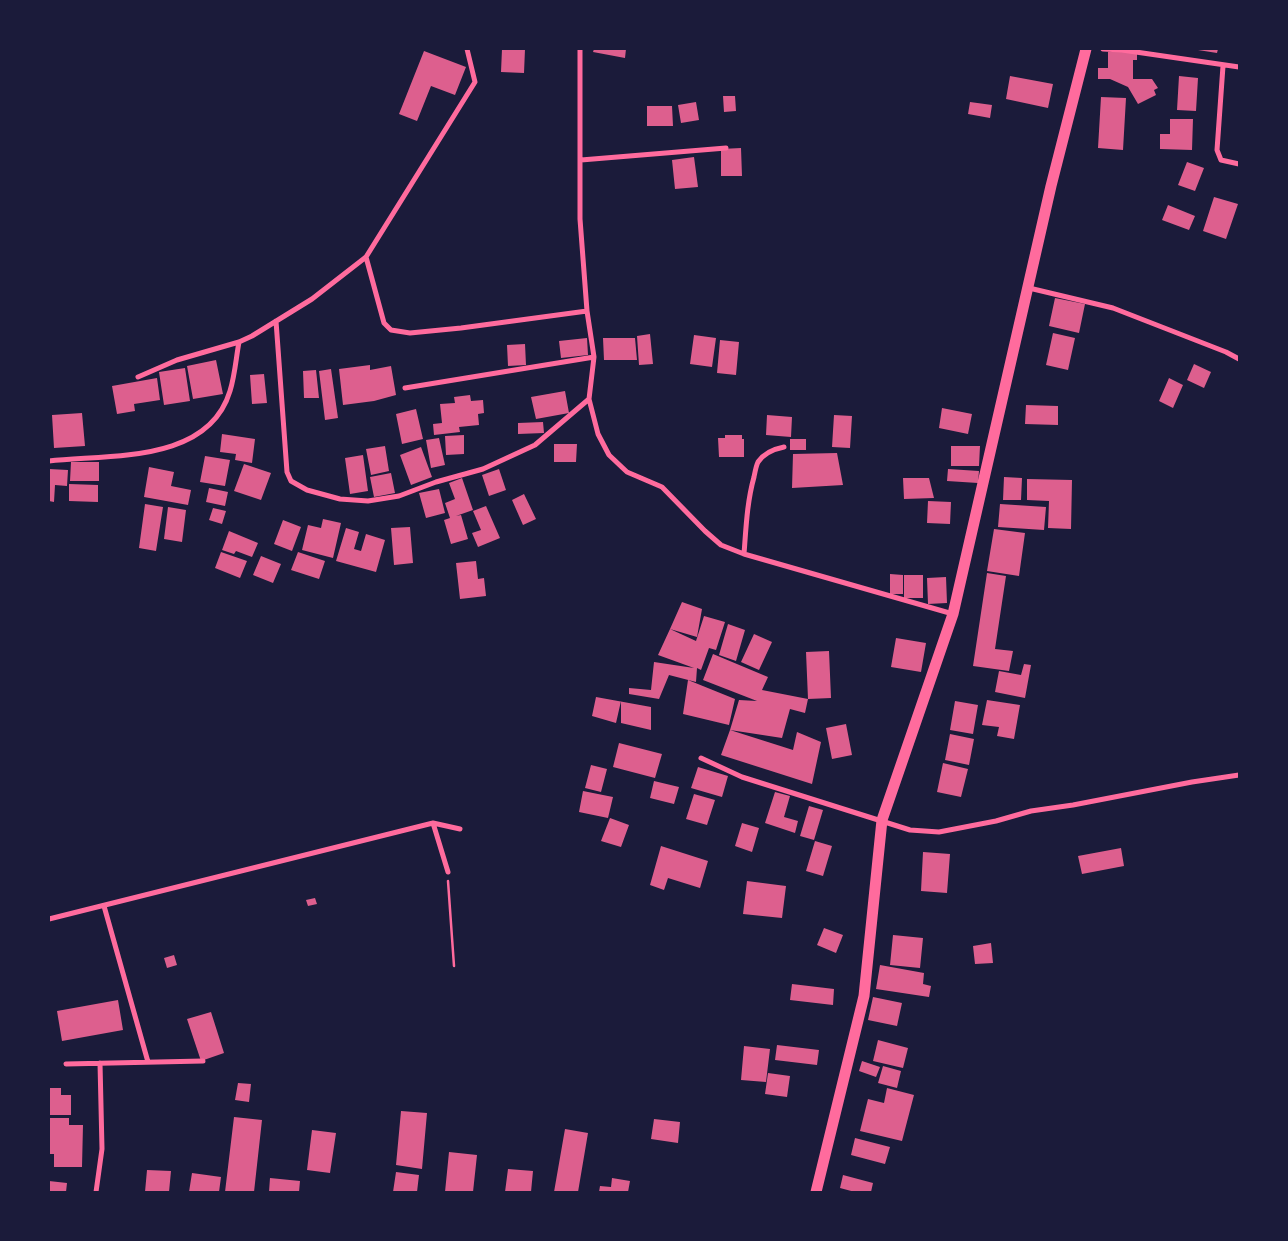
<!DOCTYPE html>
<style>
body{margin:0}
#map{position:relative;width:1288px;height:1241px;overflow:hidden;background:#1b1b3a;font-family:"Work Sans",sans-serif}
canvas{display:block}
.frame{position:absolute;inset:0;border:50px solid #1b1b3a;pointer-events:none}
</style>
<div id="map">
<canvas width="1288" height="1241"></canvas>
<div class="frame"></div>
</div>
<script>
const ctx = document.querySelector('canvas').getContext('2d');
ctx.lineJoin = 'round';
function fillPath(path, color) { ctx.fillStyle = color; ctx.fill(path, 'evenodd'); }
function stroke(path, color, width, dash) { ctx.strokeStyle = color; ctx.lineWidth = width; ctx.lineCap = dash ? 'butt' : 'round'; ctx.setLineDash(dash || []); ctx.stroke(path); }
const building = new Path2D(`
 M502,49H525L524,73L501,72Z
 M594,49H626L625,58L593,52Z
 M1198,49H1218L1217,53L1198,50Z
 M424,51L466,67L455,95L431,86L417,121L399,114Z
 M1108,52H1137V60H1133V79H1152L1158,88L1154,90L1156,95L1138,104L1128,87L1110,79H1098V68H1108Z
 M1010,76L1053,84L1048,108L1006,99Z
 M1179,76L1198,78L1196,111L1177,110Z
 M723,96H735L736,111L724,112Z
 M1101,97L1126,98L1123,150L1098,148Z
 M696,102L699,120L681,123L678,105Z
 M970,102L992,105L990,118L968,114Z
 M647,106H672L673,126H647Z
 M1170,119H1193L1192,150L1160,149V134H1170Z
 M741,148L742,176H721V149Z
 M694,157L698,187L675,189L672,160Z
 M1187,162L1204,168L1195,191L1178,185Z
 M1214,197L1238,204L1226,239L1203,231Z
 M1168,205L1195,216L1189,230L1162,220Z
 M1055,298L1085,304L1079,333L1049,326Z
 M1053,333L1075,338L1068,370L1046,365Z
 M650,334L653,364L639,365L637,336Z
 M694,335L716,338L712,367L690,364Z
 M587,338L588,355L561,358L559,341Z
 M603,338H635L637,360H604Z
 M720,340L739,342L736,375L717,373Z
 M525,344L526,365L508,366L507,345Z
 M216,360L223,394L193,399L187,366Z
 M1194,364L1211,372L1204,388L1187,380Z
 M370,365V370L391,366L396,395L374,401L343,405L339,369Z
 M185,368L190,401L164,405L159,372Z
 M331,369L338,418L325,420L319,371Z
 M316,370L319,398H304L303,371Z
 M264,374L267,403L252,404L250,375Z
 M157,378L160,400L134,404L135,411L117,414L112,386Z
 M1169,378L1183,385L1173,408L1159,401Z
 M565,391L569,413L536,419L531,397Z
 M470,395L471,401L483,400L484,413L478,414L479,425L459,427L460,432L434,435L433,424L442,423L440,404L455,403L454,397Z
 M1026,405L1058,406V425L1025,424Z
 M942,408L972,414L968,434L939,428Z
 M416,409L423,439L402,444L396,414Z
 M82,413L85,446L54,448L52,415Z
 M767,415L792,417L791,437L766,435Z
 M834,415L852,416L850,448L832,447Z
 M543,422L544,433L518,434V423Z
 M222,434L255,439L252,463L235,460L236,454L220,452Z
 M464,435V454L446,455L445,436Z
 M725,435H742V439H744V457H719L718,438H725Z
 M439,438L445,465L431,468L426,440Z
 M790,439H806V450H790Z
 M554,444H577L576,462H554Z
 M385,446L389,471L371,475L366,449Z
 M951,446H980L979,466H951Z
 M421,447L432,477L411,485L400,455Z
 M837,453L843,485L792,488L793,454Z
 M363,455L368,491L350,494L345,458Z
 M205,456L230,460L225,486L200,482Z
 M71,462H99V481H70Z
 M244,464L271,473L261,500L234,491Z
 M149,467L174,472L171,486L191,490L188,505L144,497Z
 M49,469L68,470L67,486L55,485L54,502L49,501Z
 M499,469L506,490L489,496L482,475Z
 M948,469L979,471L978,483L947,481Z
 M391,473L395,493L374,497L370,477Z
 M1004,477L1022,478L1021,500H1003Z
 M462,478L473,510L456,516L461,515L468,539L451,544L444,520L450,518L445,503L455,499L449,483Z
 M903,478H929L934,498L904,499Z
 M1027,479L1072,480L1071,529L1048,528L1049,501L1027,500Z
 M69,484L98,485V502L69,501Z
 M209,488L228,492L225,506L206,502Z
 M439,489L445,513L426,518L419,493Z
 M524,494L536,519L523,525L512,500Z
 M928,501L951,502L950,524L927,523Z
 M145,504L163,507L156,551L139,548Z
 M1000,504L1046,507L1044,530L998,527Z
 M486,506L500,538L478,547L472,533L481,530L473,511Z
 M168,507L186,510L182,542L164,539Z
 M213,508L226,511L222,524L209,520Z
 M323,519L341,523L333,558L302,550L308,525L321,528Z
 M283,520L301,527L292,551L274,544Z
 M410,527L413,563L394,565L391,528Z
 M346,528L359,532L354,549L361,551L366,534L385,540L376,572L336,561Z
 M994,529L1025,533L1019,576L987,571Z
 M229,531L258,543L252,557L236,551L234,554L222,550Z
 M221,552L247,561L240,578L215,568Z
 M298,552L325,561L319,579L291,570Z
 M261,556L281,564L273,583L253,575Z
 M476,561L478,579L484,578L486,596L460,599L456,563Z
 M987,573L1006,576L995,649L1013,651L1009,671L973,666Z
 M890,574L903,575V594H890Z
 M904,575H923V598H904Z
 M946,577L947,603L928,604L927,578Z
 M682,602L702,609L697,637L670,629Z
 M704,616L725,622L716,650L709,648L701,670L697,668L696,682L669,675L659,699L629,694V688L651,690L654,662L694,668L658,655L670,629L696,641Z
 M728,624L745,630L736,661L719,655Z
 M754,634L772,642L759,670L741,662Z
 M896,638L926,643L921,672L891,667Z
 M829,651L831,698L808,699L806,652Z
 M713,654L768,677L762,690L808,699L805,713L790,709L782,738L730,730L739,700L757,701L703,680Z
 M1024,664L1031,665L1025,698L995,692L999,671L1021,675Z
 M688,680L735,699L729,725L683,714Z
 M596,697L651,707V730L621,723V701L616,723L592,716Z
 M987,700L1020,705L1014,739L997,736L999,727L982,725Z
 M955,701L978,705L973,734L950,730Z
 M846,724L852,755L832,759L826,728Z
 M730,730L793,750L797,732L821,742L812,784L721,755Z
 M950,734L974,739L969,765L945,760Z
 M619,743L662,754L655,778L613,767Z
 M943,763L968,769L961,797L937,792Z
 M591,765L607,769L601,792L585,788Z
 M698,767L728,776L722,797L691,788Z
 M654,781L679,787L674,804L650,798Z
 M583,791L613,797L608,818L579,812Z
 M775,792L790,796L784,817L798,821L795,833L765,823Z
 M694,794L715,800L707,825L686,819Z
 M809,806L823,810L814,840L800,836Z
 M610,818L629,825L621,847L601,841Z
 M742,823L759,828L752,852L735,846Z
 M815,841L832,846L823,876L806,871Z
 M661,846L708,861L700,888L668,878L664,890L650,885Z
 M1121,848L1124,866L1082,874L1078,856Z
 M923,852L950,854L947,893L921,891Z
 M747,881L786,886L782,918L743,914Z
 M315,898L317,904L308,906L306,900Z
 M824,928L843,935L836,953L817,945Z
 M893,935L923,938L920,968L890,965Z
 M991,943L993,963L975,964L973,946Z
 M174,955L177,965L167,968L164,958Z
 M880,965L924,973L923,984L931,986L929,997L876,989Z
 M792,984L834,989L833,1005L790,1000Z
 M873,997L902,1003L897,1026L868,1020Z
 M118,1000L123,1030L62,1041L57,1011Z
 M211,1012L224,1053L201,1061L187,1019Z
 M878,1040L908,1048L903,1068L873,1061Z
 M777,1045L819,1050L817,1065L775,1060Z
 M744,1046L770,1049L766,1082L741,1080Z
 M862,1061L880,1067L876,1077L859,1071Z
 M883,1066L901,1071L897,1088L878,1083Z
 M768,1073L790,1076L787,1097L765,1094Z
 M238,1083L251,1084L249,1102L235,1100Z
 M49,1088H61V1095H71V1115H49Z
 M887,1088L914,1095L902,1141L860,1131L868,1099L884,1103Z
 M401,1111L427,1113L422,1169L396,1165Z
 M234,1117L262,1120L254,1192H225Z
 M49,1118H69V1125H83L82,1167H54V1154H49Z
 M654,1119L680,1122L678,1143L651,1139Z
 M565,1129L588,1133L578,1192H554Z
 M312,1130L336,1133L330,1173L307,1170Z
 M855,1138L890,1147L885,1164L851,1155Z
 M449,1152L477,1155L473,1192H445Z
 M508,1169L533,1171L531,1192H505Z
 M147,1170L171,1171L169,1192H145Z
 M396,1172L419,1175L417,1192H393Z
 M192,1173L221,1177L219,1192H189Z
 M843,1175L873,1183L871,1192H855L840,1188Z
 M270,1178L300,1181L299,1192H269Z
 M612,1178L630,1181L628,1192H599L600,1186L611,1187Z
 M49,1181L67,1183L66,1192H49Z`);
const path = new Path2D(`
 M448,881L454,966`);
const minor = new Path2D(`
 M580,49V219L587,311L594,357L589,399L598,434L609,455L627,472L662,487L705,531L721,545L744,554L953,614
 M1103,49L1122,50L1239,67
 M1223,66L1217,150L1221,160L1239,164
 M581,160L726,148
 M366,257L384,323L391,330L410,333L461,328L587,311
 M1029,288L1113,308L1226,352L1239,359
 M276,321L287,472L291,481L307,490L340,499L368,501L399,496L436,482L483,469L535,445L589,399
 M138,377L177,360L239,342L252,336L312,299L366,257L475,82L467,49
 M405,388L594,357
 M49,461C109,454 208,464 230,391C235,375 236,358 239,342
 M744,554C746,528 747,502 754,477C755,472 756,466 758,462C764,453 774,449 784,447
 M701,758L742,777L910,830L939,832L996,821L1031,811L1073,805L1192,782L1239,775
 M433,823L448,872
 M104,906L148,1062
 M49,919L433,823L460,829
 M66,1064L203,1061
 M96,1192L102,1149L100,1063`);
const trunk = new Path2D(`
 M816,1192L864,996L882,820L953,614L1051,186L1086,49`);
fillPath(building, '#dd5f8e');
stroke(path, '#ff6b9d', 2.5);
stroke(minor, '#ff6b9d', 5);
stroke(trunk, '#ff6b9d', 11);
</script>
